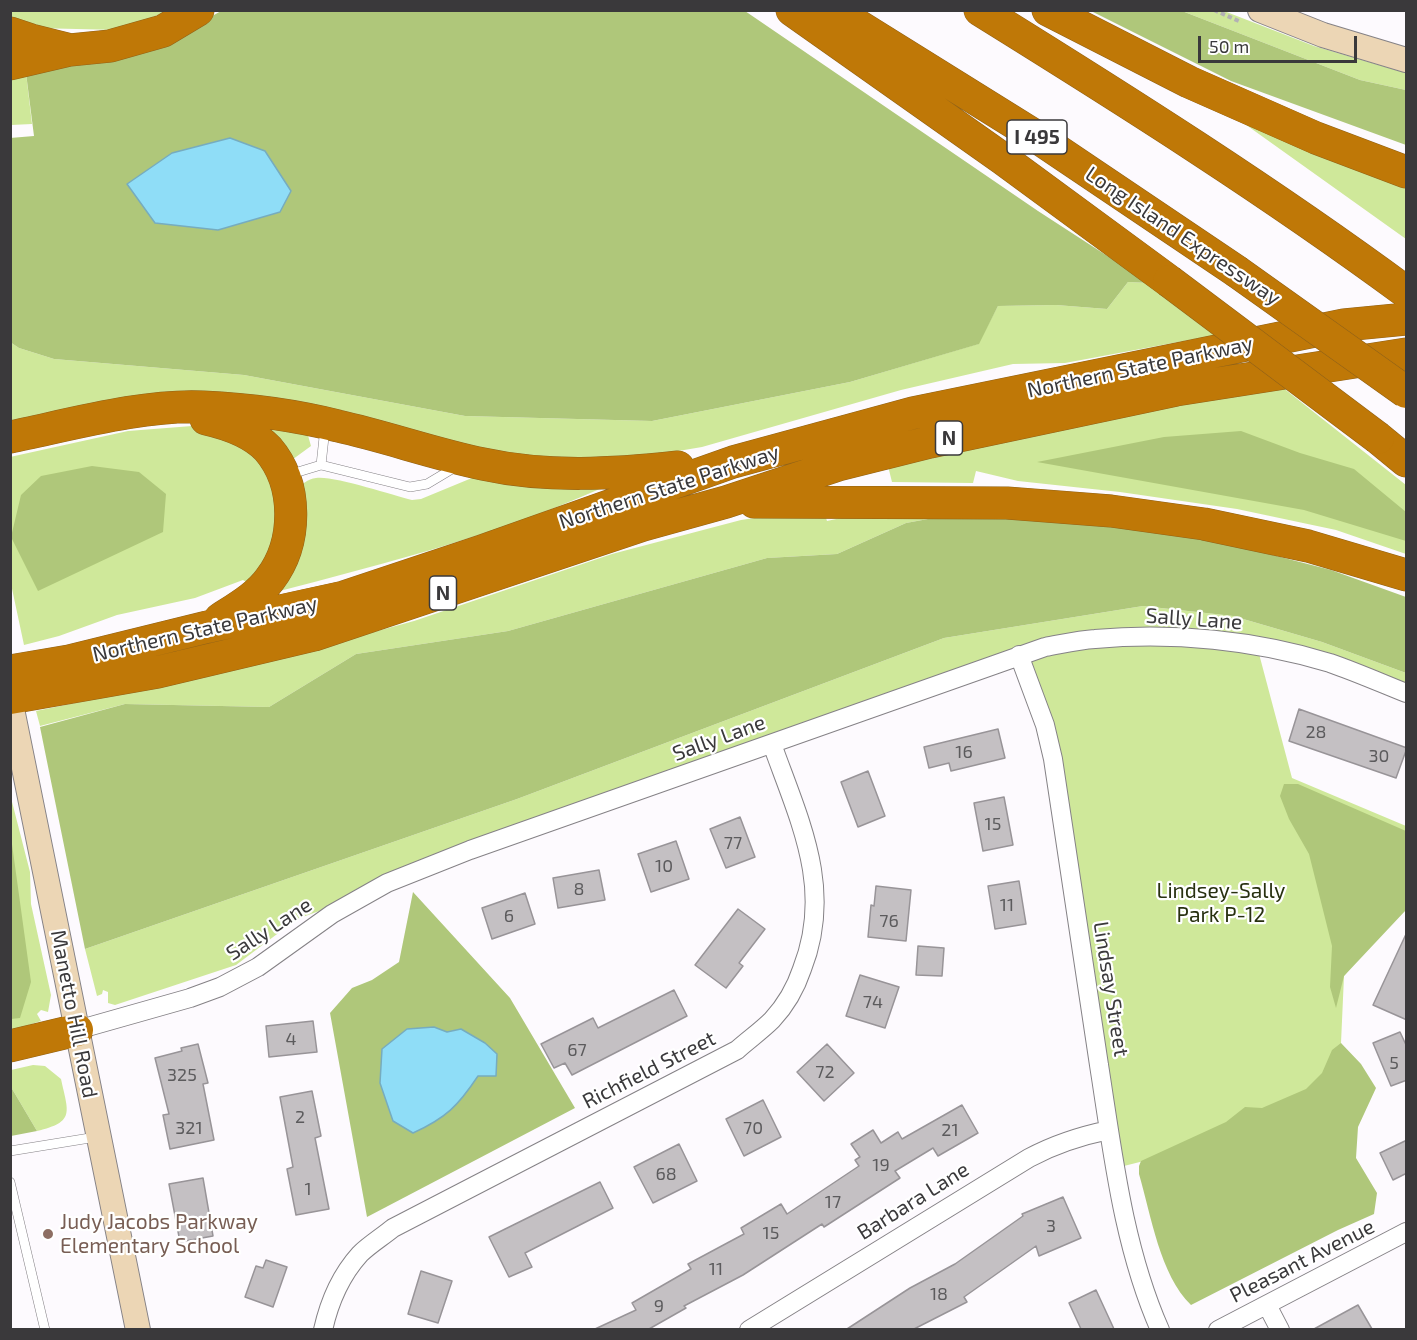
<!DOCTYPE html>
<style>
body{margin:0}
#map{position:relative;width:1417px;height:1340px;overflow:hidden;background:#fdfafe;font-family:"Exo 2",sans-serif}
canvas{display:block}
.frame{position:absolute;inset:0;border:12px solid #3a393b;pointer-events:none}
.scale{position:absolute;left:1198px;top:36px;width:159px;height:27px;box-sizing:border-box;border:3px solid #3a393b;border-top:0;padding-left:8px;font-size:18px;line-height:21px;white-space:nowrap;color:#3a393b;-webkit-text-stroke:4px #fff;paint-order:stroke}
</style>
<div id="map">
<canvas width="1417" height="1340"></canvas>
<div class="frame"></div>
<div class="scale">50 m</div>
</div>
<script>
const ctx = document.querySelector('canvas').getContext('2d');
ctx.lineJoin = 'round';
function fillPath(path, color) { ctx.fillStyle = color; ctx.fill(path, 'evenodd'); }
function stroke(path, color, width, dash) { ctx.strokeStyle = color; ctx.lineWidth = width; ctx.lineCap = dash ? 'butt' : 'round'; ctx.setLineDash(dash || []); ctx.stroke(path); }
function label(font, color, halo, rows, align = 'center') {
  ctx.font = font + ' "Exo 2",sans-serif'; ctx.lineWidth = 4.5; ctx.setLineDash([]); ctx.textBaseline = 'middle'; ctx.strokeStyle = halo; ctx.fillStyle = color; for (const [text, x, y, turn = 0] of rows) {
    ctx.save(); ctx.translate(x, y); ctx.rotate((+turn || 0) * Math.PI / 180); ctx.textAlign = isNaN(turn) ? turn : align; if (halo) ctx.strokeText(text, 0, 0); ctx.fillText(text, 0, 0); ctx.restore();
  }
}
const green = new Path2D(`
 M11,10L168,11L120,30L33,28L11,18Z
 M1182,11H1224L1314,46L1406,73V90L1360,80Z
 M26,73L32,124L11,125V76Z
 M1214,102L1406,183V239Z
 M1128,282L1149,283L1216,335L1065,363L1013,364L901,390L702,447L625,460L543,462L483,453L325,411L11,429L10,342L19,348L54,359L244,375L465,416L652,421L850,382L978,344L998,306L1056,305L1107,309Z
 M1277,383L1406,485V554L1336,530L1237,509L1120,492L1018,481L976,471L973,483L892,482L888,466Z
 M258,417L305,425L311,446L285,465Z
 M192,426L238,436L272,466L280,540L249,584L243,580L195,598L117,615L59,636L24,645L11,584L10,457L128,431Z
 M484,473L621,479C511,532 390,562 272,593L295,489C301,485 308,479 316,478C332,475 392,495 412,500L421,499Z
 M901,505L977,510L906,523L837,554L767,558L508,631L356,654L269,707L125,704L40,726L36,711L230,671L414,621L612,554L741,520L823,508L827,521Z
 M1143,606L1233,616L1322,642L1406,673V698L1324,666L1258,650L1292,778L1406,826V902L1344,976L1341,1043L1354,1108L1116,1168L1055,756L1023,658L297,919L236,965L115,1005L108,1003V992L103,990L102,994L97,996L85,949L517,799L944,638Z
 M10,794L30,872L31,904L51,995L48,1012L41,1010L37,1014L41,1021L10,1031Z
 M33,1065L45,1066L61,1079C68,1112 76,1122 37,1131L11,1087V1070Z`);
const forest = new Path2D(`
 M221,11H745L1038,211L1149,283L1128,282L1107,309L1056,305L998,306L979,344L850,382L652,421L465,416L244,375L54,359L19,348L10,342V138L34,136L26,73L163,44Z
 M1091,11H1182L1360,80L1406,90V145L1231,81Z
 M1241,431L1300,453L1354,469L1406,512V541L1304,510L1037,462L1164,437Z
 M92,466L139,472L166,494L163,532L38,591L11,537L21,495L41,476Z
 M977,510L1191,534L1331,570L1406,597V673L1322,642L1233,616L1143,606L944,638L517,799L85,949L40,727L125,704L269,707L356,654L508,631L767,558L837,554L906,523Z
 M1284,784H1298L1406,831V910L1344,976L1336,1008L1330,987L1332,946L1309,854L1289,819L1280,796Z
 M11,837L31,982L20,1018L11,1019Z
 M413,892L510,998L575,1108L367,1217L330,1013L352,988L372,980L399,962Z
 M1341,1043L1361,1064L1376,1088L1358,1127L1356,1158L1377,1193L1374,1214L1338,1230L1191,1305C1160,1275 1151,1215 1139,1174V1166L1141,1161L1226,1122L1245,1107L1262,1108L1306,1089L1322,1073L1332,1050Z
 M10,1087H11L37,1131L11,1136Z`);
const water = new Path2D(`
 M230,138L265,151L291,191L280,212L218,230L155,223L127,184L172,153Z
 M434,1027L447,1032L461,1029L485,1043L497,1054L496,1076H478C458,1106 446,1118 413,1133L393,1121L380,1083L382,1049L407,1029Z`);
const building = new Path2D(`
 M1299,709L1407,748L1396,778L1289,741Z
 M998,729L1005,758L951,771L949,763L929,768L924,747Z
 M868,771L885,816L858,827L841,782Z
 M1004,797L1013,845L983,851L974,803Z
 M740,817L755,857L726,868L710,829Z
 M676,841L689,879L651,892L638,854Z
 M599,870L605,900L558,908L553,878Z
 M1019,881L1026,924L995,929L988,886Z
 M876,886L911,890L906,941L868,937L871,905L874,906Z
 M525,893L535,924L492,939L482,908Z
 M738,909L765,929L739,963L743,966L726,988L695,965Z
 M1407,932V1020L1373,1005Z
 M918,946L944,948L942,976L916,975Z
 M860,975L899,987L885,1028L846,1016Z
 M674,990L687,1016L572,1075L565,1063L554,1068L541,1044L593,1018L598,1028Z
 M313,1021L317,1052L269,1057L266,1026Z
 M1400,1032L1407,1047V1080L1391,1086L1373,1043Z
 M198,1044L208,1083L203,1084L214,1140L170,1149L163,1115L169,1114L155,1058L182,1051L181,1048Z
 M827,1044L854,1073L824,1101L797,1072Z
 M312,1091L321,1136L315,1138L329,1209L296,1215L287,1169L293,1167L280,1097Z
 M763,1100L781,1137L744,1156L726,1119Z
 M962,1105L978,1133L938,1156L933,1148L895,1171L900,1178L824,1227L822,1224L743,1275L684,1306L686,1308L649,1329H595L636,1310L632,1303L691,1269L688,1264L744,1234L741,1228L781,1204L787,1214L859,1166L855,1160L860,1157L851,1144L873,1130L881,1143L898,1132L902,1139Z
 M1407,1140V1173L1393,1180L1380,1153Z
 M679,1144L697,1181L653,1203L634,1167Z
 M203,1178L213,1236L180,1242L169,1184Z
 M600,1182L613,1208L525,1253L532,1267L509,1277L489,1237Z
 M1063,1197L1081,1238L1039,1256L1036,1246L964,1297L967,1302L914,1329H847L910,1288L955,1264L1023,1216L1022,1214Z
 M266,1260L287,1267L273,1307L245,1297L256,1266L263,1268Z
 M421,1271L452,1281L438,1323L408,1314Z
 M1096,1290L1114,1329H1081L1069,1303Z
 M1358,1305L1372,1329H1314Z`);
const path = new Path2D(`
 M1214,10L1241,22`);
const service = new Path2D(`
 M325,428L321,465L410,487L427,484L457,466
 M288,475L321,465
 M10,1151L96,1137
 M10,1182L45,1330`);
const minor = new Path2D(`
 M1019,655L1045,725L1053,759C1069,861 1084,963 1099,1065C1113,1154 1123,1246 1160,1330
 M77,1030L190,998L220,987L258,967L332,914L387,883L470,850L1045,647C1062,644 1078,640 1095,639C1173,632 1255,640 1330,663C1356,672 1381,683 1406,693
 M1267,1305L1280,1330
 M323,1330C329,1303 341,1275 360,1254C369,1245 382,1237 393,1228L737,1050C748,1040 761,1031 772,1020C785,1006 796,987 802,969C834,888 799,820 772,744
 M749,1330L1029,1158C1055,1144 1080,1136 1109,1130
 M1218,1330L1406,1232`);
const secondary = new Path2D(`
 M1260,10L1323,35L1406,60
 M10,699L138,1330`);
const motorway = new Path2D(`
 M792,10L1003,159L1169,281
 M833,10L1037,137L1236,271
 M980,10C1125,100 1269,191 1406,292
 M1048,10L1189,82L1316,138L1406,172
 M10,33L31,40L67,49
 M10,64L70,50L110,46L163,31L198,10
 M206,419C228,424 252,432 268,449C298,484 298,542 270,579C258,596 237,608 220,619
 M10,437C69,425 144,404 203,407C249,409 294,415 338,426C387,437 435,454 483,464C547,478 614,474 678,467
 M1378,438L1406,461
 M754,502L1007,503L1111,511L1204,524L1308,546L1406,575
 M10,671L69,661L207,627L344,597L482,551L733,462L913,413L1344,325L1406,319
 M10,698L158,672L314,635L643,525L726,502L838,465L930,442L1176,390L1406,354
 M10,1046L77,1030`);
const motorwayBridge = new Path2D(`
 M1236,271L1406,392
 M1169,281L1378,438`);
const markers = [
 [48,1234,6,"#8d6e63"]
];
const numberNames = [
 ["28",1316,732],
 ["16",964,752],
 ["30",1379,756],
 ["15",993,824],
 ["77",733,843],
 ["10",664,866],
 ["8",579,889],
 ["11",1007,905],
 ["6",509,916],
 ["76",889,921],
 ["74",873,1002],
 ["4",291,1039],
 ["67",577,1050],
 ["5",1394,1063],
 ["72",825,1072],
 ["325",182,1075],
 ["2",300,1117],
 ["321",189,1128],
 ["70",753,1128],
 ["21",950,1130],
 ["19",881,1165],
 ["68",666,1174],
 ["1",308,1189],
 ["17",833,1202],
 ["3",1051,1226],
 ["15",771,1233],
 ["11",716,1269],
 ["18",939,1294],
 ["9",659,1306]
];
const shields = [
 [1037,137,60],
 [949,438,27],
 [443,593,27]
];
const shieldNames = [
 ["I 495",1037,137],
 ["N",949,438],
 ["N",443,593]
];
const streetNames = [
 ["Long Island Expressway",1183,236,34],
 ["Northern State Parkway",1140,367,-12],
 ["Northern State Parkway",669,487,-18],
 ["Sally Lane",1194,619,4],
 ["Northern State Parkway",205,629,-13],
 ["Sally Lane",719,738,-20],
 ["Sally Lane",269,929,-33],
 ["Lindsay Street",1111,989,81],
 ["Manetto Hill Road",74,1014,79],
 ["Richfield Street",649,1070,-27],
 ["Barbara Lane",913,1201,-32],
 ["Pleasant Avenue",1302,1261,-27]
];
const parkNames = [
 ["Lindsey-Sally",1221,891],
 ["Park P-12",1221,915]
];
const educationNames = [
 ["Judy Jacobs Parkway",60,1222],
 ["Elementary School",60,1246]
];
fillPath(green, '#cfe89a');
fillPath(forest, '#afc77a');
fillPath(water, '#8fddf7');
stroke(water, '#76acbf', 1.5);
fillPath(building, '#c4c0c3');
stroke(building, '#989498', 1.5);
stroke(service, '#858286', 10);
stroke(minor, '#858286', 20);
stroke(secondary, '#858286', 26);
stroke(motorway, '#906219', 33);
stroke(path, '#b3b1b4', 4, [4.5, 3]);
stroke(service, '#fff', 9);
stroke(minor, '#fff', 18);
stroke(secondary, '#ecd6b5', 24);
stroke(motorway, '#bf7807', 32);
stroke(motorwayBridge, '#906219', 33, []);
stroke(motorwayBridge, '#bf7807', 32);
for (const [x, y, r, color] of markers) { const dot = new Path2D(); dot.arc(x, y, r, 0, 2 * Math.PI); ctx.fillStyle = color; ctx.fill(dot); stroke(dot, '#fff', 2); }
label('18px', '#5c5b5d', null, numberNames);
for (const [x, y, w] of shields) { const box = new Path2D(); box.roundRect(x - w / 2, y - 17, w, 34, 4.5); ctx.fillStyle = '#fff'; ctx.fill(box); stroke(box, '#3a393b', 1.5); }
label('bold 20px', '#3a393b', null, shieldNames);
label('21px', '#3a393b', '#fff', streetNames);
label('21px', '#283110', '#fff', parkNames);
label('21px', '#785e54', '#fff', educationNames, 'left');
</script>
